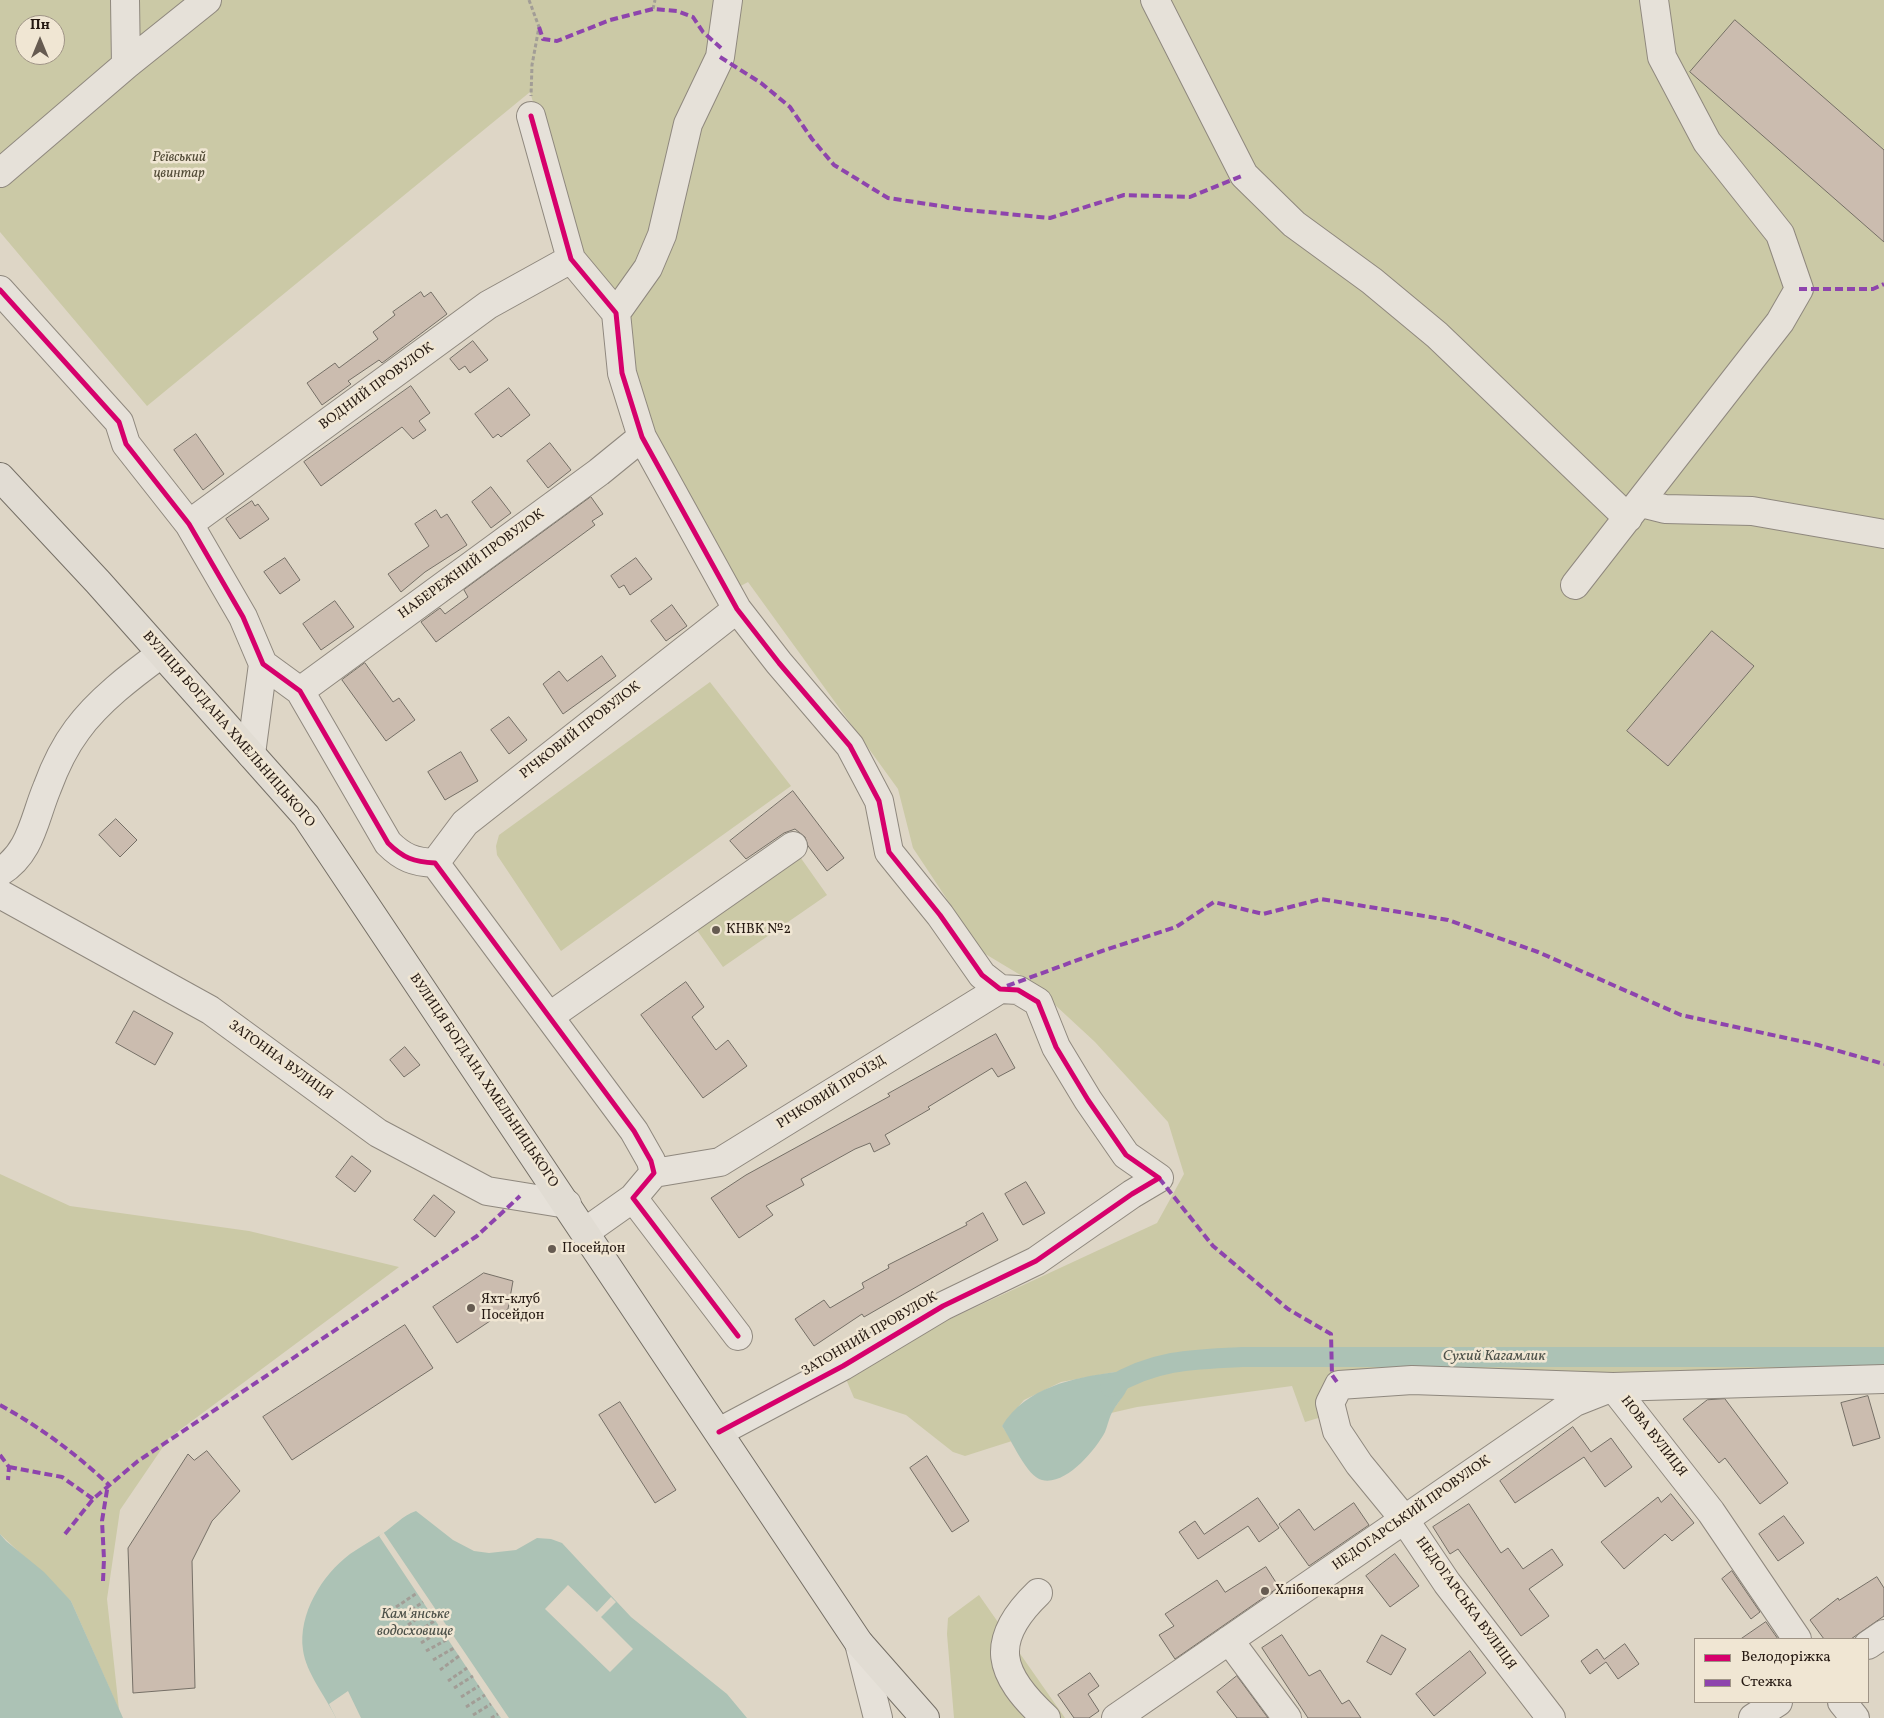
<!DOCTYPE html>
<meta charset="utf-8">
<style>
body{margin:0}
#map{position:relative;width:1884px;height:1718px;overflow:hidden;background:#ded6c6;font-family:Vollkorn,serif}
canvas{display:block}
.legend{position:absolute;left:1694px;top:1638px;width:175px;height:65px;box-sizing:border-box;background:#f0e6d3;border:1px solid #9f9486;margin:0;padding:6px 9px;list-style:none;font-size:15px;color:#251912}
.legend li{display:flex;align-items:center;gap:10px;height:25px}
.legend b{width:25px;border:1px solid #9f9486}
.north{position:absolute;left:15px;top:15px;width:50px;height:50px;box-sizing:border-box;background:#f0e6d3;border:1px solid #9f9486;border-radius:50%;rotate:0deg;font-size:14px;font-weight:700;line-height:20px;text-align:center;color:#251912}
.north::after{content:'';display:block;margin:auto;width:18px;height:22px;background:#665b51;clip-path:polygon(50% 0,100% 100%,50% 72%,0 100%)}
</style>
<div id="map">
<canvas width="1884" height="1718"></canvas>
<ul class="legend">
<li><b style="height:6px;background:#d6006c"></b>Велодоріжка</li>
<li><b style="height:6px;background:#8e44ad"></b>Стежка</li>
</ul>
<div class="north">Пн</div>
</div>
<script>
const ctx = document.querySelector('canvas').getContext('2d');
ctx.lineJoin = 'round';
function fillPath(path, color) { ctx.fillStyle = color; ctx.fill(path, 'evenodd'); }
function stroke(path, color, width, dash) { ctx.strokeStyle = color; ctx.lineWidth = width; ctx.lineCap = dash ? 'butt' : 'round'; ctx.setLineDash(dash || []); ctx.stroke(path); }
function label(font, color, halo, rows, align = 'center') {
  ctx.font = font + ' Vollkorn,serif'; ctx.lineWidth = 5; ctx.setLineDash([]); ctx.textBaseline = 'middle'; ctx.strokeStyle = halo; ctx.fillStyle = color; for (const [text, x, y, turn = 0] of rows) {
    ctx.save(); ctx.translate(x, y); ctx.rotate((+turn || 0) * Math.PI / 180); ctx.textAlign = isNaN(turn) ? turn : align; if (halo) ctx.strokeText(text, 0, 0); ctx.fillText(text, 0, 0); ctx.restore();
  }
}
const green = new Path2D(`
 M0,0H1884V1372L1333,1377L1325,1416L1305,1422L1292,1386L1137,1407L1111,1413C1119,1401 1129,1390 1130,1376L1115,1372L1061,1382L1024,1400L1002,1426L1012,1441L965,1456L953,1452L906,1415L854,1398L846,1379L853,1364L1157,1223L1184,1174L1168,1122L1095,1042L1027,979L982,952L913,848L898,789L748,582L735,589L653,440L575,241L530,92L147,406L0,232ZM25,25H55V55H25Z
 M710,682L791,786L561,951L497,855L496,846L499,835Z
 M798,854L827,895L723,967L694,926Z
 M0,1174L70,1206L249,1231L399,1267L169,1438L120,1510L107,1599L119,1710L71,1601L0,1534Z
 M979,1595L1065,1718H954L947,1634L948,1618Z`);
const water = new Path2D(`
 M1115,1372L1129,1374C1133,1388 1119,1400 1113,1411C1109,1417 1108,1425 1105,1432C1095,1451 1065,1486 1042,1480C1027,1477 1011,1439 1002,1426C1026,1387 1073,1378 1115,1372Z
 M416,1511L453,1540L474,1551L489,1553L516,1550L537,1538L551,1539L562,1543L631,1617L727,1694L747,1718H336C326,1697 306,1673 303,1650C298,1614 322,1575 350,1554C360,1547 371,1541 382,1534C394,1526 402,1516 416,1511Z
 M0,1534L6,1541L44,1572L71,1601L123,1718H0Z`);
const pier = new Path2D(`
 M384,1532V1533L509,1718H501L491,1704L379,1536Z
 M568,1585L597,1612L611,1597L616,1602L601,1617L633,1649L610,1672L545,1609Z
 M348,1691L361,1718H336L329,1704Z`);
const canal = new Path2D(`
 M1110,1387C1153,1360 1193,1359 1242,1357H1884`);
const building = new Path2D(`
 M1735,20L1884,150V242L1690,72Z
 M421,292L424,297L431,292L447,314L382,363L379,360L348,381L351,384L322,405L307,383L335,363L339,368L378,339L373,332L395,315L393,312Z
 M473,341L488,360L470,373L465,366L459,370L450,359Z
 M411,386L430,413L419,421L426,430L413,439L402,427L321,486L304,462Z
 M509,388L530,415L501,437L498,434L493,438L475,414Z
 M196,434L224,474L203,490L174,450Z
 M550,443L571,470L548,488L527,461Z
 M491,487L511,513L491,528L472,502Z
 M591,497L603,514L592,521L595,525L436,642L421,622L440,608L445,614L468,597L464,590Z
 M252,501L255,506L258,504L269,519L240,539L226,519Z
 M436,510L441,518L447,514L467,545L425,572L401,592L388,574L429,546L415,524Z
 M285,558L300,580L280,594L264,572Z
 M636,558L652,579L630,595L624,585L619,588L611,576Z
 M335,601L354,627L321,650L303,624Z
 M672,605L687,626L666,641L651,621Z
 M1712,631L1754,666L1668,766L1627,731Z
 M602,656L616,676L563,714L543,684L559,671L567,681Z
 M365,663L393,702L399,698L415,720L386,741L342,680Z
 M509,717L527,740L509,754L491,730Z
 M461,752L478,781L445,800L428,772Z
 M793,791L844,858L827,871L808,846L805,837L795,829L784,833L746,859L730,841Z
 M116,819L137,840L120,857L99,835Z
 M686,982L704,1007L692,1017L716,1050L728,1040L747,1066L703,1098L641,1015Z
 M134,1011L173,1033L155,1065L116,1043Z
 M996,1034L1015,1068L998,1077L992,1068L928,1107L930,1109L885,1135L890,1144L874,1152L870,1143L855,1149L801,1179L804,1185L766,1206L773,1215L739,1238L711,1198L746,1175L890,1096L888,1094Z
 M405,1047L420,1065L404,1077L390,1060Z
 M352,1156L371,1171L355,1192L336,1177Z
 M1026,1182L1045,1213L1023,1225L1005,1194Z
 M434,1195L455,1212L435,1237L414,1220Z
 M983,1213L998,1240L864,1317L862,1314L814,1346L795,1319L824,1300L830,1308L864,1288L862,1283L889,1268L888,1265L967,1225L966,1223Z
 M484,1273L513,1281L508,1309L457,1343L433,1307Z
 M405,1325L433,1368L292,1460L263,1417Z
 M1868,1396L1880,1438L1853,1446L1841,1403Z
 M1725,1399L1788,1483L1760,1504L1725,1458L1719,1463L1683,1419L1707,1400Z
 M620,1402L676,1490L655,1503L599,1415Z
 M1573,1427L1591,1452L1611,1438L1632,1467L1605,1487L1584,1457L1515,1503L1500,1481Z
 M207,1451L240,1491L212,1521L192,1561L195,1688L133,1693L128,1548L188,1454L194,1460Z
 M927,1456L969,1521L952,1532L910,1468Z
 M1671,1494L1694,1523L1672,1541L1665,1534L1624,1569L1601,1542L1658,1497L1661,1502Z
 M1258,1498L1279,1528L1259,1542L1248,1526L1198,1559L1179,1532L1195,1521L1204,1534Z
 M1354,1503L1369,1525L1309,1566L1279,1524L1299,1509L1314,1530Z
 M1469,1504L1501,1553L1508,1548L1523,1569L1552,1549L1563,1565L1529,1589L1549,1616L1521,1636L1458,1549L1450,1554L1433,1527Z
 M1784,1516L1804,1543L1778,1561L1759,1534Z
 M1395,1554L1419,1586L1390,1607L1366,1576Z
 M1266,1567L1279,1587L1175,1659L1159,1635L1174,1626L1165,1614L1217,1580L1225,1592Z
 M1732,1571L1760,1612L1751,1619L1722,1579Z
 M1877,1577L1884,1588V1616L1851,1639H1824L1810,1620L1838,1598L1839,1600Z
 M1766,1622L1778,1639H1741Z
 M1282,1635L1309,1676L1320,1670L1342,1704L1349,1700L1361,1718H1308L1262,1648Z
 M1382,1635L1406,1649L1391,1675L1367,1662Z
 M1625,1644L1639,1664L1618,1679L1606,1662L1590,1674L1581,1661L1597,1649L1604,1659Z
 M1470,1651L1486,1673L1434,1716L1416,1694Z
 M1090,1673L1099,1686L1088,1694L1099,1711L1089,1718H1074L1058,1695Z
 M1237,1676L1268,1718H1237L1217,1692Z`);
const path = new Path2D(`
 M529,0L539,27L532,65L531,96
 M653,9L655,0
 M396,1607L417,1593
 M401,1617L423,1602
 M408,1625L429,1610
 M414,1634L436,1620
 M421,1643L442,1630
 M426,1651L448,1639
 M433,1660L454,1648
 M440,1670L459,1656
 M448,1681L467,1668
 M454,1688L473,1676
 M461,1697L479,1686
 M466,1707L485,1695
 M473,1715L491,1704
 M491,1718L498,1714`);
const minor = new Path2D(`
 M125,0L126,65
 M1155,0L1244,175L1294,224L1372,281L1437,335L1628,518
 M531,116L571,259L616,313L622,373L642,437L737,609L779,663L850,746L879,801L889,852L940,915L982,975L1000,989L1018,990L1038,1002L1056,1047L1088,1100L1126,1155L1159,1178L1132,1194L1036,1261L943,1306L843,1366L719,1432
 M0,173L126,65L207,0
 M0,290L119,422L126,444L189,524L243,617L263,664L300,691L388,843C403,858 414,862 435,863L634,1131L651,1161L654,1173L633,1198L738,1336
 M616,313L648,268L662,235L688,124L720,57L728,0
 M1641,503L1665,509L1752,511L1884,534
 M189,524L488,305L571,259
 M1575,585L1780,322L1799,289L1780,234L1707,142L1662,57L1654,0
 M300,691L599,472L642,437
 M251,754L263,664
 M435,863L465,823L737,609
 M0,872C31,853 34,819 47,788C54,769 65,746 77,730C98,701 132,675 161,654
 M0,894L210,1010L378,1133L487,1191L567,1204
 M550,1016L793,846
 M654,1173L720,1162L1000,989
 M585,1232L633,1198
 M1038,1593C988,1641 998,1674 1046,1718
 M1229,1640L1287,1718
 M859,1643L878,1718
 M1868,1645L1884,1634
 M1842,1702L1855,1718
 M1116,1718L1575,1402L1613,1387L1884,1379
 M1551,1718L1447,1583L1404,1519L1359,1464L1337,1431L1330,1403L1339,1385L1412,1380L1613,1387L1711,1512L1797,1639
 M1753,1718L1778,1702`);
const major = new Path2D(`
 M0,477L98,582L306,816L859,1643L925,1718`);
const quiet = new Path2D(`
 M539,27L543,39L557,41L610,20L653,9L677,11L693,17L703,32L721,48
 M720,57L761,83L790,107L812,139L834,165L888,198L967,210L1050,218L1124,195L1190,197L1244,175
 M1799,289H1873L1884,284
 M1007,986L1102,951L1176,927L1214,902L1263,914L1321,899L1448,920L1538,952L1681,1015L1818,1045L1884,1064
 M1159,1178L1213,1246L1288,1309L1331,1334L1332,1375L1339,1385
 M0,1405C40,1427 75,1453 108,1484
 M0,1455L9,1467L8,1480
 M9,1467L62,1477L93,1499
 M65,1534L93,1499L138,1461L477,1236L520,1196
 M103,1581L104,1559L102,1521L108,1484`);
const cycleway = new Path2D(`
 M531,116L571,259L616,313L622,373L642,437L737,609L779,663L850,746L879,801L889,852L940,915L982,975L1000,989L1018,990L1038,1002L1056,1047L1088,1100L1126,1155L1159,1178L1132,1194L1036,1261L943,1306L843,1366L719,1432
 M0,290L119,422L126,444L189,524L243,617L263,664L300,691L388,843C403,858 414,862 435,863L634,1131L651,1161L654,1173L633,1198L738,1336`);
const markers = [
 [716,930,5,"#665b51"],
 [552,1249,5,"#665b51"],
 [471,1308,5,"#665b51"],
 [1265,1591,5,"#665b51"]
];
const parkNames = [
 ["Реївський",179,158],
 ["цвинтар",179,174]
];
const streetNames = [
 ["ВОДНИЙ ПРОВУЛОК",377,387,-36],
 ["НАБЕРЕЖНИЙ ПРОВУЛОК",472,565,-36],
 ["ВУЛИЦЯ БОГДАНА ХМЕЛЬНИЦЬКОГО",228,730,49],
 ["РІЧКОВИЙ ПРОВУЛОК",581,731,-38],
 ["ЗАТОННА ВУЛИЦЯ",280,1061,36],
 ["ВУЛИЦЯ БОГДАНА ХМЕЛЬНИЦЬКОГО",483,1081,56],
 ["РІЧКОВИЙ ПРОЇЗД",832,1093,-32],
 ["ЗАТОННИЙ ПРОВУЛОК",870,1335,-30],
 ["НОВА ВУЛИЦЯ",1653,1437,52],
 ["НЕДОГАРСЬКИЙ ПРОВУЛОК",1412,1514,-35],
 ["НЕДОГАРСЬКА ВУЛИЦЯ",1465,1604,54]
];
const poiNames = [
 ["КНВК №2",726,930],
 ["Посейдон",562,1249],
 ["Яхт-клуб",481,1300],
 ["Посейдон",481,1316],
 ["Хлібопекарня",1275,1591]
];
const waterNames = [
 ["Сухий Кагамлик",1494,1357],
 ["Кам'янське",415,1615],
 ["водосховище",415,1632]
];
fillPath(green, '#cbc9a6');
fillPath(water, '#acc2b5');
fillPath(pier, '#ded6c6');
stroke(canal, '#acc2b5', 20);
fillPath(building, '#cbbcaf');
stroke(building, '#756f66', 1);
stroke(minor, '#8f887e', 30);
stroke(major, '#756f66', 30);
stroke(path, '#a29d96', 3, [4, 2.5]);
stroke(minor, '#e6e1d9', 28);
stroke(major, '#e1dcd3', 28);
stroke(quiet, '#8e44ad', 4, [8, 4]);
stroke(cycleway, '#d6006c', 5);
for (const [x, y, r, color] of markers) { const dot = new Path2D(); dot.arc(x, y, r, 0, 2 * Math.PI); ctx.fillStyle = color; ctx.fill(dot); stroke(dot, '#f0e6d3', 2); }
label('italic 14px', '#524b37', '#f0e6d3', parkNames);
label('14px', '#251912', '#f0e6d3', streetNames);
label('14px', '#251912', '#f0e6d3', poiNames, 'left');
label('italic 15px', '#4d5149', '#f0e6d3', waterNames);
</script>
